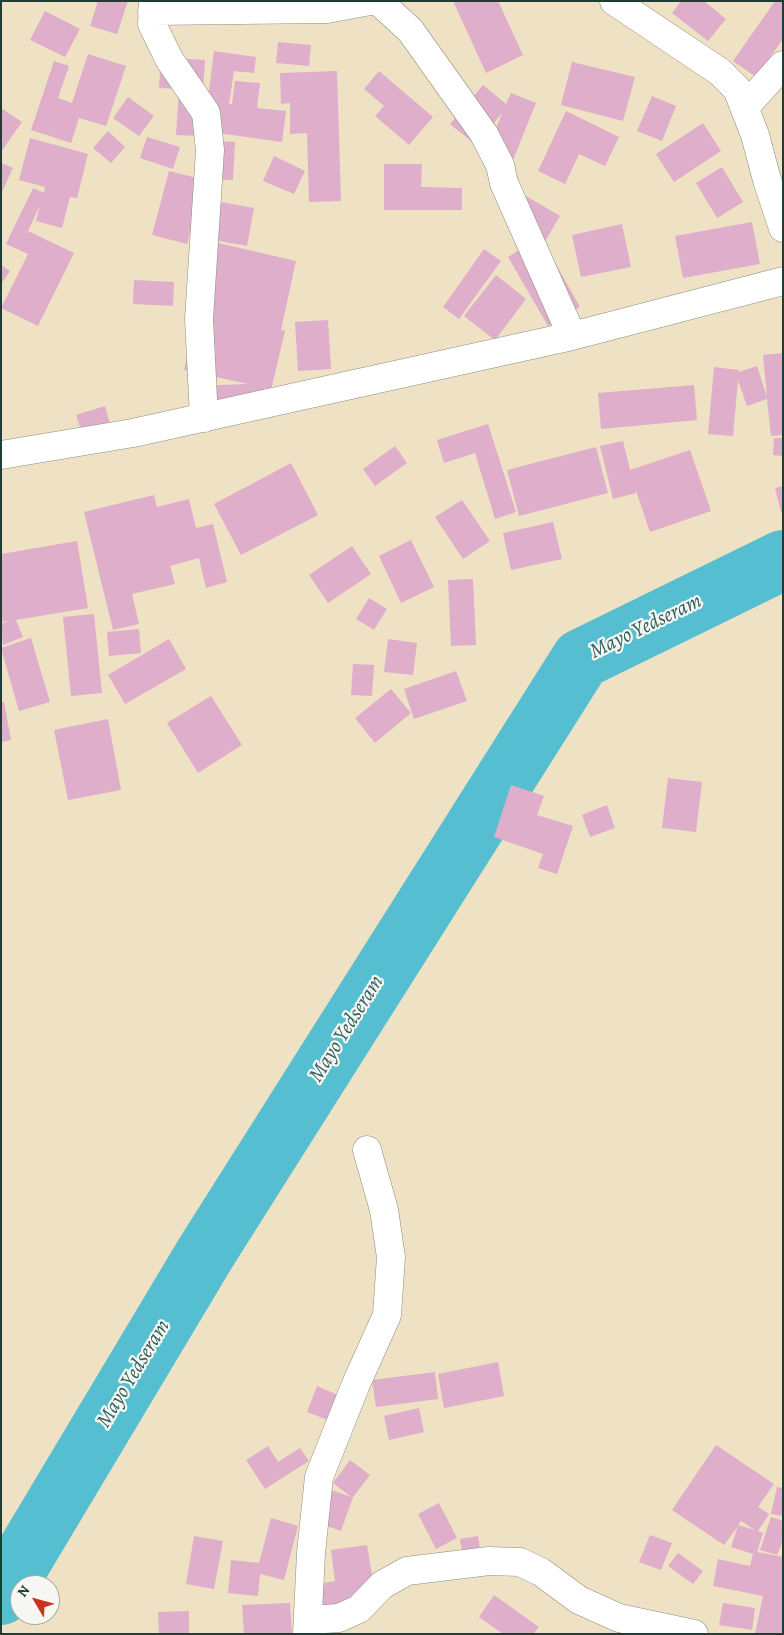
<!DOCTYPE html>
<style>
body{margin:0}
#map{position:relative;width:784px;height:1635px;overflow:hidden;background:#efe1c3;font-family:Alegreya,serif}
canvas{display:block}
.frame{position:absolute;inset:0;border:2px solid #1f3d34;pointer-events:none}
.north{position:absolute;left:10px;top:1575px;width:50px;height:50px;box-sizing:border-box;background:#f6f6f2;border:1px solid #a0aca6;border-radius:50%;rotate:307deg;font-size:14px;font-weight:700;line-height:20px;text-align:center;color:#1f3d34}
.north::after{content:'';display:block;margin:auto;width:18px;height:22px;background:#c8321e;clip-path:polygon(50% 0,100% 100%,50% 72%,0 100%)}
</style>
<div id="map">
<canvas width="784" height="1635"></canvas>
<div class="frame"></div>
<div class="north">N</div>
</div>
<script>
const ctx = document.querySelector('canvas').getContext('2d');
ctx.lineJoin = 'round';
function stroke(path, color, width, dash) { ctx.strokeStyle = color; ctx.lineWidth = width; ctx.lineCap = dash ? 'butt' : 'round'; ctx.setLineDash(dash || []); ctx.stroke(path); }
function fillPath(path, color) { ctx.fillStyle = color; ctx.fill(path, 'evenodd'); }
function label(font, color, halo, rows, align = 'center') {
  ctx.font = font + ' Alegreya,serif'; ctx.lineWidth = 4.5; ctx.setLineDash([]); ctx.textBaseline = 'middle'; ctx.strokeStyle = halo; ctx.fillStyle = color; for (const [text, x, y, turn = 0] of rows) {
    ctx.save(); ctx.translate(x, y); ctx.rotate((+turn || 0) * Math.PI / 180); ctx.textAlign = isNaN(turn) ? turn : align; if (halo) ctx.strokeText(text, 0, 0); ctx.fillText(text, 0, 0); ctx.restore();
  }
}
const river = new Path2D(`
 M1,1595L205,1254L581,659L783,560`);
const building = new Path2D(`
 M98,1H128L117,34L90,26Z
 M453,1H498L523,55L486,73Z
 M681,1H704L726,19L708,41L672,13Z
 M775,1H783V39L756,77L733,61Z
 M45,11L80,29L65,57L30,40Z
 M278,42L311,45L309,66L276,63Z
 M214,51L256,57L254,73L234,71L229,104H232L235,81L260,83L257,108L286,111L282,142L204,131Z
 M88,54L126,66L106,126L79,118L71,143L31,130L54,61L69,66L58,98L72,103Z
 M161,57L205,60L200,136L176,135L179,89L159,88Z
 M572,62L635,77L623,121L561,105Z
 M337,71L341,201L309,202L307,133L290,134V103L281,104L280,73Z
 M379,71L433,117L409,145L375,116L384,106L364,89Z
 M483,85L506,104L511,93L536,103L509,170L484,160L502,113L476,145L450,124Z
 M652,96L676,106L662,141L637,131Z
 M128,97L154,116L139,136L113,118Z
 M1,108L22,122L1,152Z
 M566,111L619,137L605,166L579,154L565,184L538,171Z
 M703,123L721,151L674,182L656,154Z
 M108,131L125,147L111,163L93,148Z
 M147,137L180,147L173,169L140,158Z
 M30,138L88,154L77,198L70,197L62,228L36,221L40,205L28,231L74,253L38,326L1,308L28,254L6,244L33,188L44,193L45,187L19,180Z
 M203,140L235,142L233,180L204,179L187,244L152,235L169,171L201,179Z
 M274,156L305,171L294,194L263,181Z
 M1,163L13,168L1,194Z
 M384,164H422L421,187L462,188V210H384Z
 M722,167L743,202L717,218L696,183Z
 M526,196L560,216L544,243L580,307L548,326L508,257L532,242L507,227Z
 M205,199L254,208L247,246L198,237Z
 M752,222L760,264L683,278L675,236Z
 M622,224L631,267L581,277L572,235Z
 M214,242L296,261L281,330L285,331L271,390L264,388L265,405L195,408L194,386L248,384L184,370Z
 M484,249L501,261L459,319L443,307Z
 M1,265L10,271L1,284Z
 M496,275L526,299L495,340L464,316Z
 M134,280L174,282L173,306L133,304Z
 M328,320L331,369L298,371L295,322Z
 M783,353V435L771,436L767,399L747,406L738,380L733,436L708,434L714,367L739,370V372L757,366L767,397L763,355Z
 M694,385L697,420L601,429L598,393Z
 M105,406L110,424L82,433L76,415Z
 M488,424L516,512L495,519L475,453L444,463L437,440Z
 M774,438H783V456L773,455Z
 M623,441L630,470L690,450L711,511L650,532L635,488L636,493L613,499L600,446Z
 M395,446L407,463L375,486L363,469Z
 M596,447L608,493L519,516L507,470Z
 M291,463L318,515L241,555L214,504Z
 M783,486V511L781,512L775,488Z
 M154,495L157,507L189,499L196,528L213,524L227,582L206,588L199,558L170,566L175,584L132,594L139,624L113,630L84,512Z
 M462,500L490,541L463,559L435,517Z
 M553,522L562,559L511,570L503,533Z
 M411,540L434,587L401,603L379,556Z
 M77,541L88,608L16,620L23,637L3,645L1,624L9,621L1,622V554Z
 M352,546L371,574L328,603L309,575Z
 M473,579L476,645L451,646L448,580Z
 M369,598L387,609L374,630L356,619Z
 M94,614L102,693L71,696L63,617Z
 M139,629L141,653L109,656L107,632Z
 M31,638L50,702L19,711L1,648Z
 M169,639L186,669L125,704L108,675Z
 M388,639L417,643L413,675L384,672Z
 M353,664L374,665L372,696L351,695Z
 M456,671L467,701L414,719L404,689Z
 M391,689L411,713L375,743L355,718Z
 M211,696L242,745L198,773L167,723Z
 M1,702H4L11,740L1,742Z
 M108,719L121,790L68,800L54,730Z
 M668,778L702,782L696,832L662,828Z
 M511,785L544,796L537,815L573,826L557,874L538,868L543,854L494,837Z
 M607,805L615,828L590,837L582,815Z
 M498,1362L504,1396L444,1408L438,1374Z
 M435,1372L438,1399L376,1407L372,1380Z
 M317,1386L340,1396L330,1421L307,1412Z
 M419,1408L424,1432L389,1440L384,1416Z
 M716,1445L774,1484L758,1507L769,1514L758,1531L763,1533L757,1552L783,1557L782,1634H755L763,1596L713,1586L718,1559L750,1566L753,1554L731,1547L738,1526L724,1545L672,1510ZM741,1521L755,1530L738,1525Z
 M268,1446L278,1462L300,1448L309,1461L265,1489L246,1460Z
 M350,1460L370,1475L353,1497L341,1531L315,1522L326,1488L351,1497L333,1483Z
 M777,1487L783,1488V1516L771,1514Z
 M439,1503L457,1538L436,1549L418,1514Z
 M771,1517L783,1521V1540L777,1555L760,1550Z
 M271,1518L298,1526L284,1580L260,1574L258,1596L228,1593L231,1560L259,1563Z
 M650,1535L672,1543L661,1570L639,1562Z
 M194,1536L223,1541L214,1589L186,1584Z
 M478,1536L483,1568L465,1571L460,1539Z
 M367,1545L376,1600L322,1609L318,1584L335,1581L331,1550Z
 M678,1553L703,1571L693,1584L668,1566Z
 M494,1595L539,1627L533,1634H503L479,1617Z
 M290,1603L292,1634H244L242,1605Z
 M723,1603L755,1608L752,1630L719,1625Z
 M189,1611V1634H159L158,1612Z`);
const street = new Path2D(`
 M153,1L152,24L169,59L206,113L210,150L199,319L204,418
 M378,1L410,30L484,134L500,165L504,183L572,336
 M614,1L720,72L737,89L755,135L767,180L783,228
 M152,11L327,9L370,1
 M745,107L783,65
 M1,455L133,433L572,336L783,281
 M309,1620L339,1618L359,1609L382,1585L407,1571L489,1561L520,1562L541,1572L579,1600L619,1618L694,1634
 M307,1634L311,1553L319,1477L356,1384L387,1315L391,1257L384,1210L367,1150`);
const waterNames = [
 ["Mayo Yedseram",646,627,-26],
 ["Mayo Yedseram",347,1029,-58],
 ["Mayo Yedseram",134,1374,-59]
];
stroke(river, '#55bfd1', 60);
fillPath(building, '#deaecb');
stroke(street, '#878f7c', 29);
stroke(street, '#fff', 28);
label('italic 21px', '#2c5e5b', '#f6f6f2', waterNames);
</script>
